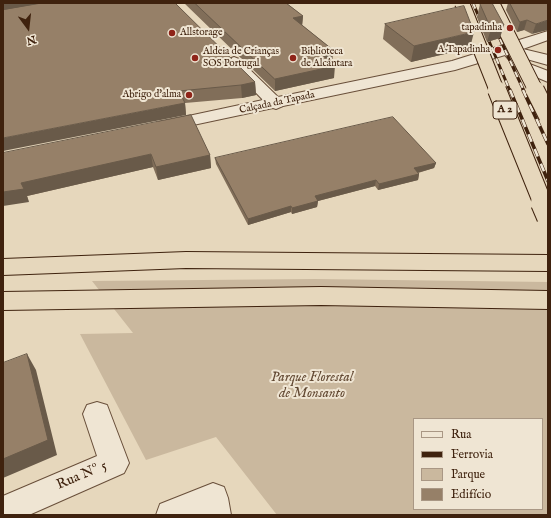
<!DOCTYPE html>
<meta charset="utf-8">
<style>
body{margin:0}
#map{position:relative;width:551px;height:518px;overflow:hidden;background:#e6d7bc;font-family:"IM FELL English",serif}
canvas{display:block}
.frame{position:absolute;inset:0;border:4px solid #3f220e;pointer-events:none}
.legend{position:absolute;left:413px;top:418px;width:130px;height:92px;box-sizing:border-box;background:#efe5d3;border:1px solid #a99784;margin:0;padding:5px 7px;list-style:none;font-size:12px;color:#3f220e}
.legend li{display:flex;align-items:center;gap:8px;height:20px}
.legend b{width:20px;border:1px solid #a99784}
.north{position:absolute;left:8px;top:8px;width:40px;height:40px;-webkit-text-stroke:3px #efe5d3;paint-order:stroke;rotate:165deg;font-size:11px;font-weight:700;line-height:16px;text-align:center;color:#3f220e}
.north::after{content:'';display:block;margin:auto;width:14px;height:18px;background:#3f220e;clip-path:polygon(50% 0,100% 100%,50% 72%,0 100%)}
</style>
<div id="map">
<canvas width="551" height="518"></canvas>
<div class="frame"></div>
<ul class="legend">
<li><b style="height:5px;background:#efe5d3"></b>Rua</li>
<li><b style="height:5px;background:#3f220e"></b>Ferrovia</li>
<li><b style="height:11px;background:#cab89e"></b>Parque</li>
<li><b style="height:11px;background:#968068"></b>Edifício</li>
</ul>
<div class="north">N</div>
</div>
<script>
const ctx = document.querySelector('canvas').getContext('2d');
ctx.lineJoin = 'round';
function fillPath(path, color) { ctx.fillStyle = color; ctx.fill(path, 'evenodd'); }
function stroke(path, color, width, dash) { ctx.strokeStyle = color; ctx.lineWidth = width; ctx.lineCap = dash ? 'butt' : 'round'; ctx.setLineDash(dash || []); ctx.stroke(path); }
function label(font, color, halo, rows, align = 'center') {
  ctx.font = font + ' "IM FELL English",serif'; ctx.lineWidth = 4; ctx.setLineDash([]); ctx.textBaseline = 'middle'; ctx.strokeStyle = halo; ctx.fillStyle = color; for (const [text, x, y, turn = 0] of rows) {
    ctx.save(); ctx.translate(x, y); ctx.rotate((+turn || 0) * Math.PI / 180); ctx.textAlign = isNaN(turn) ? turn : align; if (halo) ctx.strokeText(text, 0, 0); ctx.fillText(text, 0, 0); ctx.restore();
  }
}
const green = new Path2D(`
 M315,279L548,282V515H277L216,437L146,460L80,334L133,333L92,281ZM414,419H542V509H414Z`);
const minor = new Path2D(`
 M548,31V40L523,49L548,55V65L523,58L527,63L548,71V82L517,69L505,55L455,70L283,106L276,109L273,108L165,131L159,130L156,126L159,122L165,121L263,100L226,62L229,59L234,57L239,59L278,97L452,61Z
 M97,402L107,405L129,463L124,473L29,515H3V496L97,456L83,414L87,405Z
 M213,483L224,487L228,498L231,515H156L160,504Z`);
const highway = new Path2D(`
 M186,252L548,255V271L186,268L3,275V259Z
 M321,287L548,291V309L321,305L3,310V292Z`);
const railFar1 = new Path2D(`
 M473,3L510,91
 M495,28L524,91`);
const rail = new Path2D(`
 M510,90L548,181
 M523,90L548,144`);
const highwayBridgeFar2 = new Path2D(`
 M462,3L497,91
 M492,3L536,91`);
const highwayBridgeFar1 = new Path2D(`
 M497,90L543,204
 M535,90L548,116`);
const highwayBridge = new Path2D(`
 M542,203L548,217`);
const wall = new Path2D(`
 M3,3L255,82L256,95L242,98L185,103L186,115Z
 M184,3H286L303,16L302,25L333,50L332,62H331L334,78L275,91Z
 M508,3H548L532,34L524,30L517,32L506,10Z
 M480,4L500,38L487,42L477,17Z
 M385,24L470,48L411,62L383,39Z
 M3,153L210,155L211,168L158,180L153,167L27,196L29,202Z
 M215,158L436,163L434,168L418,173L419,174L418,180L378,190L375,186L318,201L317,207L292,214L291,212L248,225L216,164Z`);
const shadedWall = new Path2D(`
 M3,3H47L3,11Z
 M303,16L302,27L293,18Z
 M527,20L524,30L517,32L520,22Z
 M548,20V30L532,34L536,24Z
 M504,25L500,38L487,42L491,29Z
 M474,32L470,48L411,62L414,46Z
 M333,50L332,62L319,65L320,53Z
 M335,66L334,78L275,91V79Z
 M255,82L256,95L242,98L241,85Z
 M185,103L186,115L3,151V138Z
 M151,154L153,167L27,196L29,202L3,206V192L21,183Z
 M210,155L211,168L158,180L156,167Z
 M436,163L434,168L413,174L414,168Z
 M419,174L418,180L378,190L379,184Z
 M376,180L375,186L314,202L315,196Z
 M318,201L317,207L292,214V208Z
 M291,206V212L248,225V219Z
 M27,354L36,370L57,455L3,478V459Z`);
const building = new Path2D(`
 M42,3H175L255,82L241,85L179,91L185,103L3,138V10Z
 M195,3H286L303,16L293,18L333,50L320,53L335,66L275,79Z
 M486,3H492L504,25L491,29L480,4Z
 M510,3H548V20L536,24L527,20L520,22Z
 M464,6L474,32L414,46L385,24Z
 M191,115L210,155L156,167L151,154L21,183L24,189L3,192V153Z
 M393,117L436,163L414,168L419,174L379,184L376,180L315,196L318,201L292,208L291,206L248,219L215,158Z
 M27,354L48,440L3,459V363Z`);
const markers = [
 [510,28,4,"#8f2418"],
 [172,33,4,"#8f2418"],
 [498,50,4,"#8f2418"],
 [195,58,4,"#8f2418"],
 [293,58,4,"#8f2418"],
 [189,95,4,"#8f2418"]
];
const farPoinames = [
 ["tapadinha",502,28],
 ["Allstorage",180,33,"left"],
 ["A Tapadinha",490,50],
 ["Aldeia de Crianças",203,52,"left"],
 ["SOS Portugal",203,64,"left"],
 ["Biblioteca",301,52,"left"],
 ["de Alcântara",301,64,"left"],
 ["Abrigo d'alma",181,95]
];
const farStreetnames = [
 ["Calçada da Tapada",277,103,-12]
];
const shields = [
 [505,110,24]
];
const shieldNames = [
 ["A 2",505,110]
];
const nearParknames = [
 ["Parque Florestal",312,378],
 ["de Monsanto",312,394]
];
const nearStreetnames = [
 ["Rua Nº 5",82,476,-23]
];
fillPath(green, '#cab89e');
stroke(minor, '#694f3a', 2);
stroke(highway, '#3f220e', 2);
fillPath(minor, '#efe5d3');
fillPath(highway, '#e6d7bc');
stroke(railFar1, '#3f220e', 3);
stroke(rail, '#3f220e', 3.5);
stroke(railFar1, '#efe5d3', 2, [6]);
stroke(rail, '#efe5d3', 2.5, [8]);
stroke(highwayBridgeFar2, '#3f220e', 16, []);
stroke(highwayBridgeFar1, '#3f220e', 20, []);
stroke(highwayBridge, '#3f220e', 24, []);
stroke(highwayBridgeFar2, '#e6d7bc', 14);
stroke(highwayBridgeFar1, '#e6d7bc', 18);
stroke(highwayBridge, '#e6d7bc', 22);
fillPath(wall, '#816e59');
fillPath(shadedWall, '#695a49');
fillPath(building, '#968068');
stroke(building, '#695a49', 1);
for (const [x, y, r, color] of markers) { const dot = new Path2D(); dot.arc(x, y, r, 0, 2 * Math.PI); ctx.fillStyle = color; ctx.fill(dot); stroke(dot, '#efe5d3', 1.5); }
label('10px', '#3f220e', '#efe5d3', farPoinames, 'right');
label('10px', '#3f220e', '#efe5d3', farStreetnames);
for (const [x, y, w] of shields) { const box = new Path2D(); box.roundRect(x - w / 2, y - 9, w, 18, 3); ctx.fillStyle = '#efe5d3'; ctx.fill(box); stroke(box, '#3f220e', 1); }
label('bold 11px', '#3f220e', null, shieldNames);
label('italic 14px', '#624832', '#efe5d3', nearParknames);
label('14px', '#3f220e', '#efe5d3', nearStreetnames);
</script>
